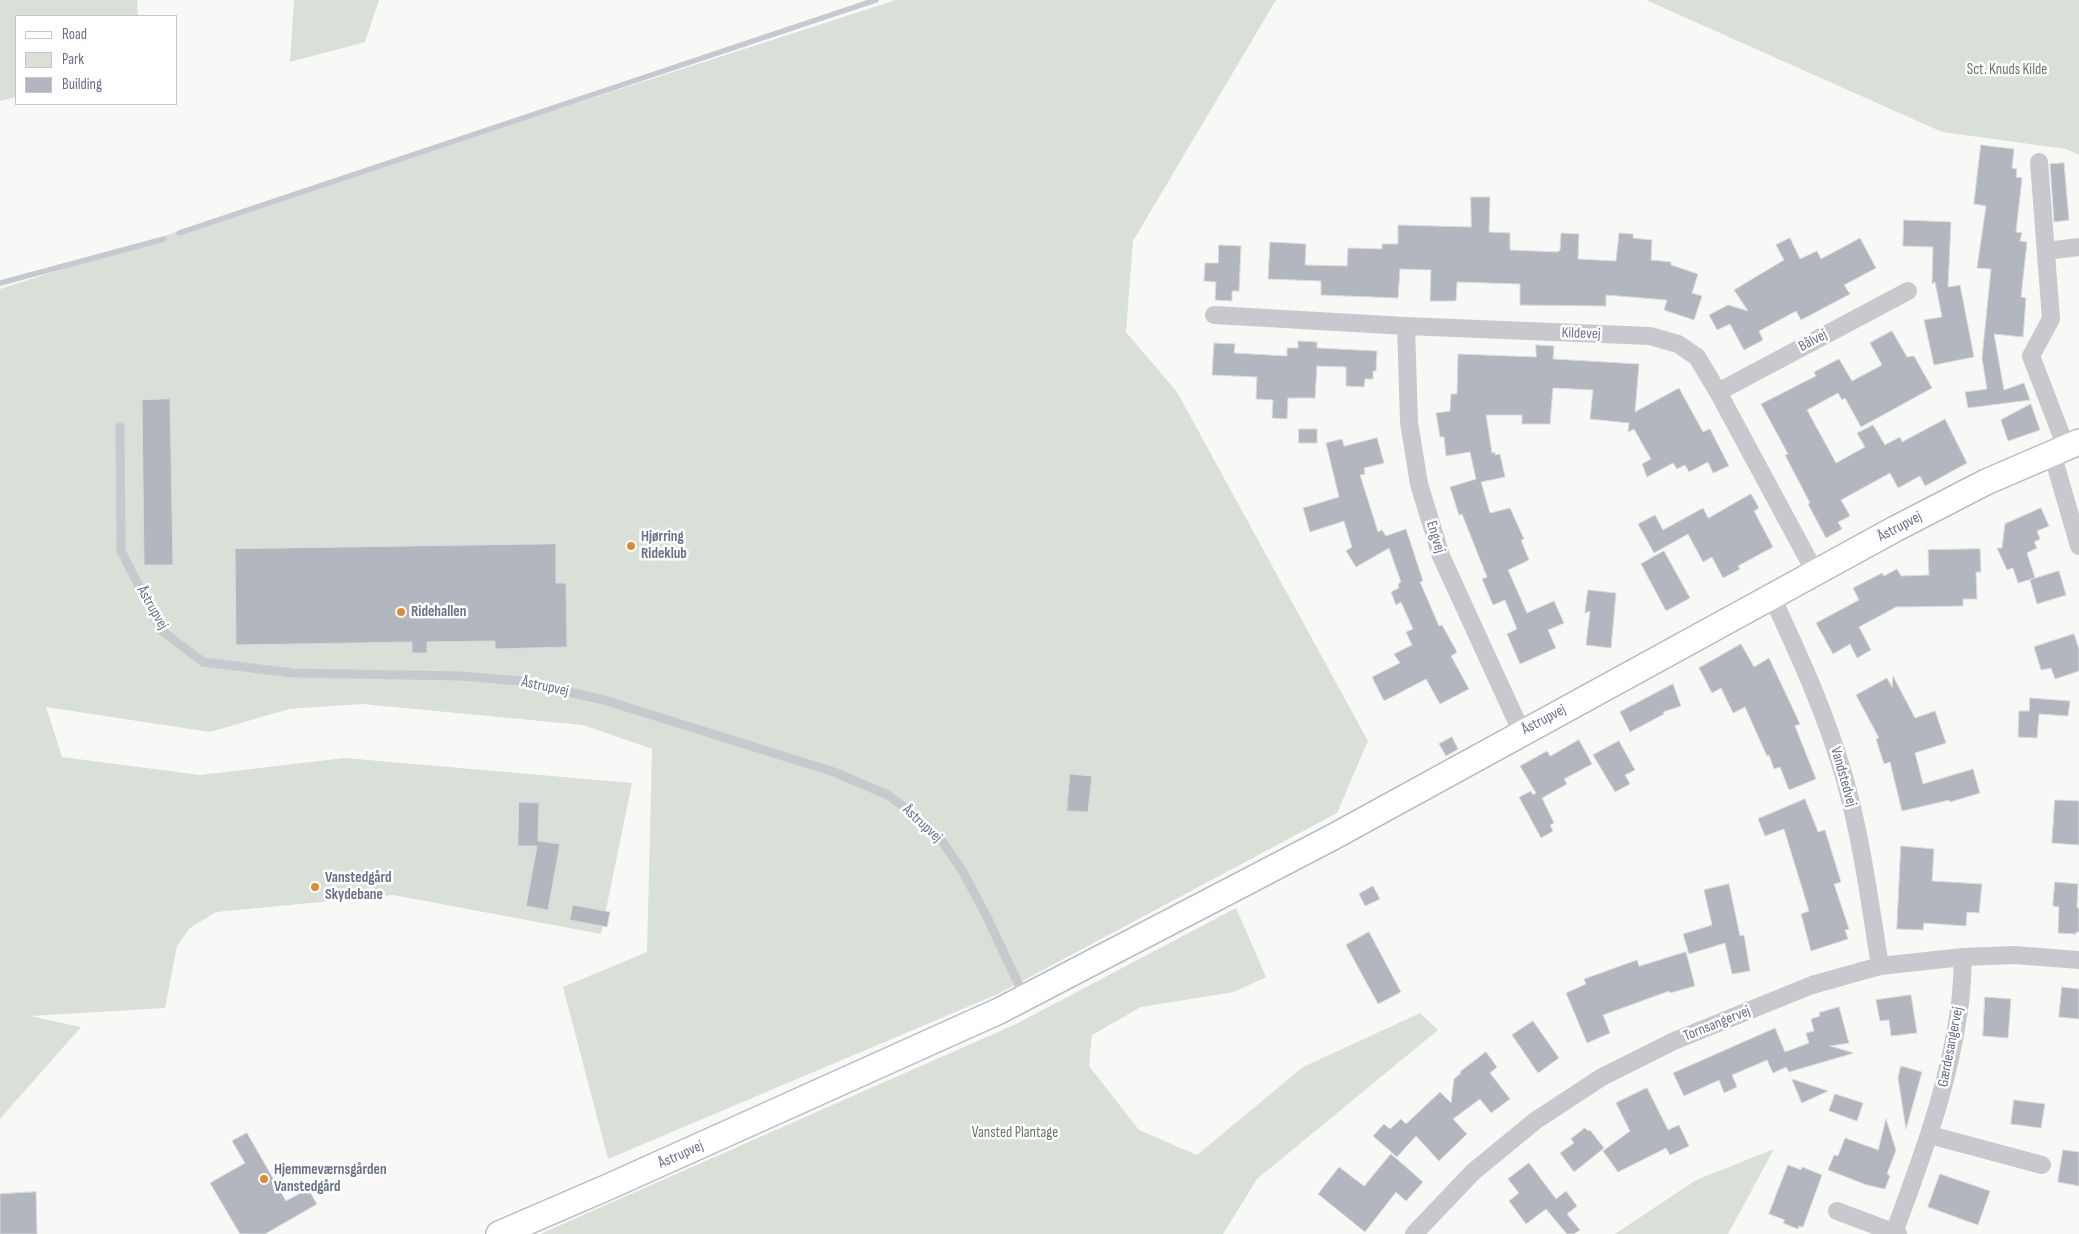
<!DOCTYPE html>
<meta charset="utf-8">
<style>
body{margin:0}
#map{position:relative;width:2079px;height:1234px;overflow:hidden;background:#f8f9f6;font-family:"Sofia Sans Condensed",sans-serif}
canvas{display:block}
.legend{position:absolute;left:15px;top:15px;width:162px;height:90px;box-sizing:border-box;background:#fff;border:1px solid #c3c6cf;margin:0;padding:6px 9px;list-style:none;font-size:15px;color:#687187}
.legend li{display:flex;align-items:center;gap:10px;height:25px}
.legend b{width:25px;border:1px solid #c3c6cf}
</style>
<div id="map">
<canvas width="2079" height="1234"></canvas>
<ul class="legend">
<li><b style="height:6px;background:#fff"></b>Road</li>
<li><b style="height:14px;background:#d8e0d8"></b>Park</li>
<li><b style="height:14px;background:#b2b6bf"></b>Building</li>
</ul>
</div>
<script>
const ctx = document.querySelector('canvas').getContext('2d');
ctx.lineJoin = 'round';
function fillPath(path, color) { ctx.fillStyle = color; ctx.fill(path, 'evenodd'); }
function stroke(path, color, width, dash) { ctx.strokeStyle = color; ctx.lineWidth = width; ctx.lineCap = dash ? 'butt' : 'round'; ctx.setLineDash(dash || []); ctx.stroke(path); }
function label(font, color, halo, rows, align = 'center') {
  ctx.font = font + ' "Sofia Sans Condensed",sans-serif'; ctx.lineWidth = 5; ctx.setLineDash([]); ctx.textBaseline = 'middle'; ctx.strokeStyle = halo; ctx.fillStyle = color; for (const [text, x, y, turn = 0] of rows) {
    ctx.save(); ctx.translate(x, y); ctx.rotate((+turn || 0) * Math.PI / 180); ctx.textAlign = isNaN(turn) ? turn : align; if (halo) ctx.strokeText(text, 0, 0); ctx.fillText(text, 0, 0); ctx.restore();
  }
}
const green = new Path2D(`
 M0,0H137L138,16H16V97L0,101Z
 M294,0H379L365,42L290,62Z
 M896,0H1276L1133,241L1126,332L1177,392L1368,741L1337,813L998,994L608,1159L563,987L647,952L652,749L583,725L362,704L289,709L210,732L46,707L62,757L200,775L345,758L632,783L601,934L393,895L216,912L190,928L177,946L165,1008L30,1016L81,1027L0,1119V289Z
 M1646,0H2079V155L2066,149L1942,132Z
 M1236,908L1266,977L1234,992L1141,1007L1092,1035L1089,1066L1139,1130L1197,1155L1303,1067L1420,1013L1438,1030L1257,1179L1223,1234H540L1016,1024Z
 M1774,1149L1728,1234H1615L1696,1180Z`);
const stream = new Path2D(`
 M179,233L876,0
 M0,283L164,239`);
const building = new Path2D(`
 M1981,145L2014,149L2012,168L2017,169L2016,177L2022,178L2016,232L2022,233L2020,241L2027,242L2021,297L2026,298L2023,337L1994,334L2004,390L2024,383L2030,400L1968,408L1965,392L1987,389L1982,358L1991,269L1977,268L1986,206L1974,204Z
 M2064,163L2069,220L2054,222L2050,164Z
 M1471,197H1490L1489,232L1510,233V250L1558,252L1560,250L1561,233L1579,234L1578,259L1616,261L1619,233L1633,234V238L1652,240L1651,260L1671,262V265L1698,274L1692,293L1702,296L1694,320L1664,310L1667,300L1606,295V306L1520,305V284L1457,282L1456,301H1430L1431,270L1400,269L1398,298L1321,295V281L1268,279L1270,242L1306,244L1305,265L1347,266L1348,248L1382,249V244H1398V225L1471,227Z
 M1904,220L1951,222L1948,287L1960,285L1974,357L1934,365L1924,320L1942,317L1935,282L1932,284L1933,247L1903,246Z
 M1790,238L1800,259L1817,251L1821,259L1860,238L1876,268L1844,285L1850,294L1801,320L1796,311L1759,331L1763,340L1744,350L1730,324L1717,330L1709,315L1728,305L1748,311L1734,290L1784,260L1776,245Z
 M1219,245L1241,246L1239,291H1232V301L1215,300L1216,282L1204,281L1205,263H1218Z
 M1892,331L1907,357L1914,356L1932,388L1861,427L1845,398L1842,400L1838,393L1807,410L1836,463L1865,447L1857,433L1873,425L1885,445L1900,437L1902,442L1945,419L1967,463L1925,486L1920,476L1898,488L1890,473L1841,500L1850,516L1838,522L1842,529L1826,538L1808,504L1810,503L1785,455L1788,454L1761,404L1816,376L1814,372L1839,359L1852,381L1882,365L1870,343Z
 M1298,341L1317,342V348L1377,351L1376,371H1373V379H1365L1364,387L1346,386V367L1317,366L1315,398H1288L1287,419L1272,418L1273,400L1256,399L1257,377L1212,375L1214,343L1235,344L1234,353L1287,356V348H1298Z
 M1536,345L1554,346L1553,359L1639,364L1635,412L1679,388L1703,432L1710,429L1729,466L1713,473L1708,462L1689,472L1685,465L1677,469L1673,463L1647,477L1642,464L1651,459L1634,429L1628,432L1629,423L1590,419L1593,390L1553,388L1550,424H1522V415H1486L1492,453L1495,452V455L1500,454L1505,477L1481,482L1490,513L1510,508L1524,539L1521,540L1529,560L1508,570L1527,613L1554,601L1564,623L1548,630L1556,648L1520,664L1507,634L1517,629L1505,600L1493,605L1482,579L1487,577L1462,514L1459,515L1450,487L1476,479L1470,452L1446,456L1444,437H1440L1436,413L1450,411L1451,394H1457L1458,354L1536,357Z
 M170,399L173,565H144L142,400Z
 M2031,404L2040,430L2008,441L2001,420Z
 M1299,429H1317V443H1299Z
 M1377,438L1384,463L1364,468L1365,474L1360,475L1378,532L1382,530L1386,536L1406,529L1423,581L1420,582L1439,626L1442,625L1457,652L1451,656L1469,689L1440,704L1426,679L1384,701L1372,677L1400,663L1394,654L1412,645L1406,632L1413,629L1401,602L1396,605L1391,592L1399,588L1398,584L1401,582L1389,548L1356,567L1346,551L1352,547L1344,521L1310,532L1303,508L1339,497L1326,443L1342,439L1344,446Z
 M1751,494L1759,508L1754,511L1773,547L1738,566L1740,569L1723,578L1712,557L1703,562L1688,534L1654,553L1638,524L1655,515L1663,530L1703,508L1708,518Z
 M2041,508L2049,526L2037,531L2040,539L2034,542L2037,548L2027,553L2035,578L2018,583L2013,568L2007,570L1997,548H2002L2005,524Z
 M556,544V583H566L567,647L495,649V641L427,642V653H412V642L236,645L235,549Z
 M1980,549L1981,572H1976L1977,599H1963V606L1896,607L1859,627L1871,650L1857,658L1850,644L1833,654L1816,623L1859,600L1853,588L1882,573L1884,576L1897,569L1901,576L1929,575L1928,550Z
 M1664,551L1690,598L1666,611L1641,564Z
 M2059,571L2066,595L2037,604L2030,580Z
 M1588,590L1616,593L1611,648L1586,645L1590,611L1585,613Z
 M2074,634L2079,649V671L2055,679L2051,668L2041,670L2034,647Z
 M1741,644L1754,667L1769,658L1800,724L1795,726L1816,779L1789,790L1780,767L1774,769L1769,755L1767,756L1745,707L1733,713L1721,688L1712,693L1699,668Z
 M1893,676L1915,718L1935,711L1946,743L1915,753L1923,784L1973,769L1980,793L1950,802L1949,800L1902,811L1890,762L1884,764L1876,739L1879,738L1856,695L1887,678L1892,687Z
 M1673,684L1681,706L1663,712L1664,714L1630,732L1620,712Z
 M2030,698L2070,701L2068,716L2039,714L2037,738L2018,737L2019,711H2029Z
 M1452,737L1458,749L1446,756L1439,744Z
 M1579,740L1592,764L1564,779L1567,784L1542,798L1554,823L1550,825L1553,831L1541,838L1519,797L1531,791L1533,795L1536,793L1520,766L1547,751L1550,756Z
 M1619,741L1635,770L1625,775L1630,784L1615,792L1593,755Z
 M1070,774L1092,776L1088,812L1067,811Z
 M1805,799L1818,832L1825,830L1841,882L1834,884L1849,929L1845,930L1848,939L1811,951L1801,914L1809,911L1784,829L1765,836L1758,819Z
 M2055,800L2079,801V845L2052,843Z
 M519,802L539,803L538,841L560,844L548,910L526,906L537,846H518Z
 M1901,846L1934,849L1932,881L1982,884L1979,913L1967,912L1966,926L1924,923L1923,930L1897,929Z
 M2055,882L2078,884L2077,908H2079V932H2076V934L2058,933L2059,907L2053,906Z
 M1729,884L1740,936L1744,935L1750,971L1732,974L1725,943L1689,954L1683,934L1712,925L1704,890Z
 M1373,886L1380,899L1365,906L1359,894Z
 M573,905L610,912L607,927L570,920Z
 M1369,932L1401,992L1378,1004L1346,945Z
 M1686,952L1695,986L1670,993L1669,991L1603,1015L1610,1033L1587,1043L1566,993L1586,984L1584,979L1637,960L1639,966Z
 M2062,987L2079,989V1019L2059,1017Z
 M1911,995L1917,1033L1891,1036L1889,1020L1880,1021L1876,1000Z
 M1985,997L2011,999L2008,1038L1983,1036Z
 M1839,1007L1849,1043L1830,1046L1854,1053L1789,1072L1786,1067L1773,1073L1767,1060L1732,1075L1737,1087L1724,1093L1719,1080L1684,1096L1673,1073L1775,1028L1785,1052L1809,1043L1806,1033L1814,1031L1811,1019L1820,1016L1819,1013Z
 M1533,1021L1559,1058L1538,1073L1512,1035Z
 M1486,1052L1497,1067L1490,1073L1510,1099L1491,1113L1480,1099L1453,1119L1467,1134L1439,1161L1416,1136L1397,1157L1373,1136L1384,1124L1390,1129L1401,1119L1406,1124L1440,1092L1451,1103L1454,1079L1461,1073L1460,1072Z
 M1901,1066L1922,1072L1906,1129L1898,1078Z
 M1792,1079L1828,1091L1802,1103Z
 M1647,1088L1668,1130L1679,1125L1689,1146L1670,1155L1666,1148L1618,1172L1603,1151L1630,1131L1616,1103Z
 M1835,1094L1863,1103L1857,1121L1829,1111Z
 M2014,1100L2045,1104L2041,1128L2011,1124Z
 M1886,1119L1896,1150L1887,1174L1890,1176L1885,1189L1867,1185L1828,1170L1834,1155L1838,1156L1845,1138L1878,1150Z
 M1585,1128L1588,1131L1590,1130L1604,1148L1574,1172L1560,1153L1574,1143L1571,1139Z
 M247,1133L286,1201L308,1189L317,1204L265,1234H240L210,1183L245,1163L232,1141Z
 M2063,1150L2079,1152V1186L2058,1182Z
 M1391,1154L1423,1182L1406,1201L1396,1192L1365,1232L1318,1194L1339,1167L1364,1186Z
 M1529,1163L1556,1199L1566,1191L1577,1206L1567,1214L1580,1230L1574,1234H1567L1546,1209L1526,1224L1509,1201L1519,1193L1508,1179Z
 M1788,1165L1801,1170L1802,1167L1822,1175L1803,1227L1799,1226L1798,1229L1783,1223L1785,1220L1769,1214Z
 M1940,1174L1990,1191L1978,1225L1928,1207Z
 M36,1192L37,1234H0V1194Z`);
const lane = new Path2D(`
 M120,427L121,551L162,631L203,662L293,673L461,676L520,681L604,700L834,772L888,795L915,815L939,837L962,870L987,917L1024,996`);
const street = new Path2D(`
 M2039,162L2051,319L2031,356L2066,447
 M2046,251L2079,247
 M1214,315L1406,326L1650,336L1678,344L1697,357L1718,392L1816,574
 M1406,326L1409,422L1419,484L1441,556L1522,733
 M1718,392L1908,291
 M2052,453L2079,546
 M1772,597C1800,657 1827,716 1845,780C1862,841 1870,904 1880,966
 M1930,1135L2042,1165
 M1837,1211L1898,1234
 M1894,1233C1921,1160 1948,1088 1959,1010C1962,993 1962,975 1963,957
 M1414,1234L1473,1172L1535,1121L1602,1077L1674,1041L1812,985L1880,966L1963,957L2014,955L2079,960`);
const secondary = new Path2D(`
 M499,1234L608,1187L999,1011L1333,837L1895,529L1986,482L2079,442`);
const markers = [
 [631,546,5,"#e08b2f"],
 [401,612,5,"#e08b2f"],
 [315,887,5,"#e08b2f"],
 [264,1179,5,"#e08b2f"]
];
const parkNames = [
 ["Sct. Knuds Kilde",2007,70],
 ["Vansted Plantage",1015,1133]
];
const streetNames = [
 ["Kildevej",1581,334,2],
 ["Bålvej",1813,341,-28],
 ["Åstrupvej",1900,527,-28],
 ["Engvej",1435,537,73],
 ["Åstrupvej",152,608,60],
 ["Åstrupvej",545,687,12],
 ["Åstrupvej",1544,720,-28],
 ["Vandstedvej",1843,777,74],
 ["Åstrupvej",922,824,43],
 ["Tornsangervej",1717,1024,-22],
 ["Gærdesangervej",1951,1047,-79],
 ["Åstrupvej",681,1155,-24]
];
const poiNames = [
 ["Hjørring",641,537],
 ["Rideklub",641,554],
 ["Ridehallen",411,612],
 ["Vanstedgård",325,878],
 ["Skydebane",325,895],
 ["Hjemmeværnsgården",274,1170],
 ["Vanstedgård",274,1187]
];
fillPath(green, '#d8e0d8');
stroke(stream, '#c5cad2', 5.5);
fillPath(building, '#b2b6bf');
stroke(building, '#dadbd9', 1);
stroke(secondary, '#b9bcc2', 28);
stroke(lane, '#c7c9ce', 9);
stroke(street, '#c7c9ce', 18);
stroke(secondary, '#fff', 25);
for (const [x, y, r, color] of markers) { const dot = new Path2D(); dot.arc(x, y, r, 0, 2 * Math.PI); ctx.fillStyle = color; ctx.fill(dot); stroke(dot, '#fff', 2); }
label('15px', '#637965', '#fff', parkNames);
label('15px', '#687187', '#fff', streetNames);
label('bold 15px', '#687187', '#fff', poiNames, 'left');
</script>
